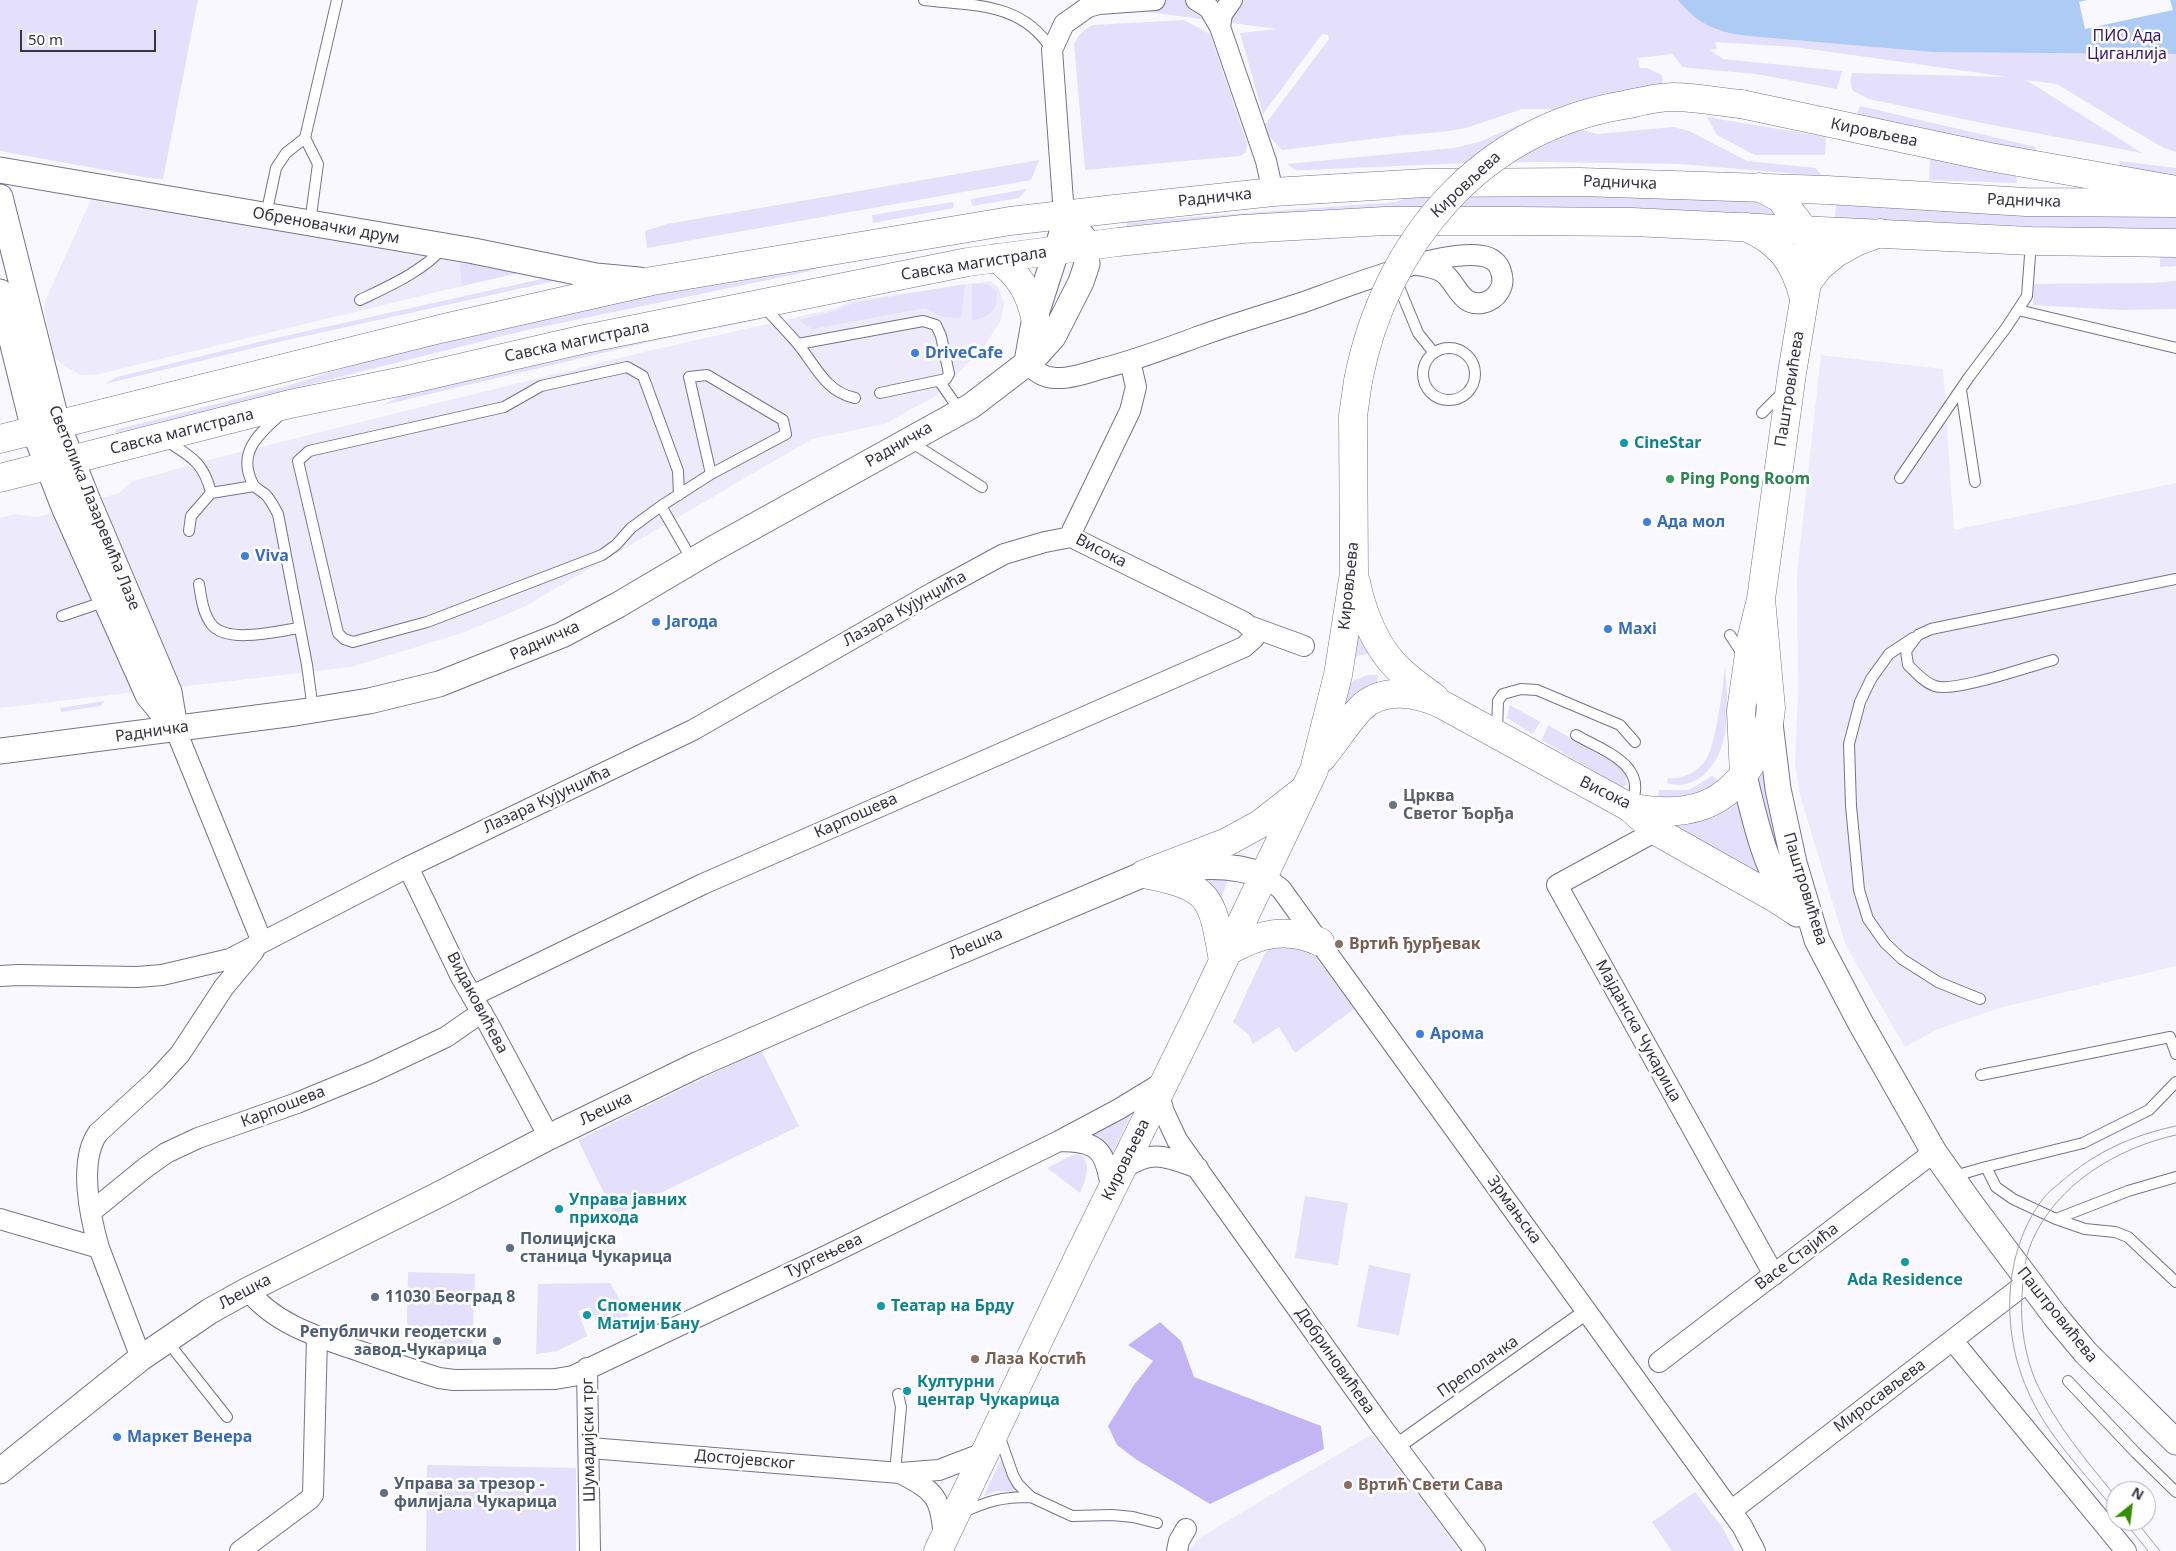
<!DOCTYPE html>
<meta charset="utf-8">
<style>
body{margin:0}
#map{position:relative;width:2176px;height:1551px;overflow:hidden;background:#f9f8ff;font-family:"Noto Sans",sans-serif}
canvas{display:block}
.north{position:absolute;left:2106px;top:1481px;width:50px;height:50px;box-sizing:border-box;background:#fff;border:1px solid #afaeb3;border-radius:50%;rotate:29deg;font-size:14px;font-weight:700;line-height:20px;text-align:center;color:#373441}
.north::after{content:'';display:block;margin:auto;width:18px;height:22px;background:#359000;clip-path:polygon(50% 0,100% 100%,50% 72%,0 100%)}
.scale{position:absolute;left:20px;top:30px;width:136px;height:22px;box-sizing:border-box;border:2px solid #373441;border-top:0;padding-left:6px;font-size:15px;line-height:18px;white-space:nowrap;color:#373441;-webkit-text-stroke:4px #fff;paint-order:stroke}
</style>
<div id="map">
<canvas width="2176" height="1551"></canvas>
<div class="north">N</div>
<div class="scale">50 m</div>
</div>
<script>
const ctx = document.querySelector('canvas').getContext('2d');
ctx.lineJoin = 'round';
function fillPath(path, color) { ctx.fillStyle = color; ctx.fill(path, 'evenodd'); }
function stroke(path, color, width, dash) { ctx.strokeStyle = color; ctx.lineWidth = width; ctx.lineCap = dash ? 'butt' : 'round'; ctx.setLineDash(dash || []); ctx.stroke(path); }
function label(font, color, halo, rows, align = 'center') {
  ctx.font = font + ' "Noto Sans",sans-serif'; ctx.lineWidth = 5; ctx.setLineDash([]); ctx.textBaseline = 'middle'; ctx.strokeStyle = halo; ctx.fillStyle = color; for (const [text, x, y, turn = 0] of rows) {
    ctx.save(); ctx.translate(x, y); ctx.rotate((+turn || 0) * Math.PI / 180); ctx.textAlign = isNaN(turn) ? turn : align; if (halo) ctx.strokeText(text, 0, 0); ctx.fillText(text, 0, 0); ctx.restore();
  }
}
const built = new Path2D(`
 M93,195L459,263L462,286L99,374L81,375L66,367L54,357L44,308L47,297Z
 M990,281L998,287L1004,303L1001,320L985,345L936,396L884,424L812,439L524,607L462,633L351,667L0,708V518L14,514L38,517L119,493L133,481L212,459L644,352L837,308L851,301Z
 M1821,355L1943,369L1954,530L2176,483V966L2003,1007L1938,1029L1905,1047L1846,946L1801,799L1795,765L1798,695L1797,574Z
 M1372,1434L1455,1544L1458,1551H1187L1201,1537Z`);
const green = new Path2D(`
 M0,0H198L163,179L155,178V179L0,151Z
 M1082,0H2176V152L2164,148L2133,130L2057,84L2026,80L2142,153L1982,123L1869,99L1853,91L1850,80L1852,73L2009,77L1795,47L1715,42L1717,49L1710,50L1723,59L1842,71L1837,89L1756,74L1690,68L1683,67L1672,54L1638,58L1640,68H1647L1662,75L1664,110L1574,113L1549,109H1522L1466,128L1443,132L1404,135L1282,150L1269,136L1264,126L1329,39L1328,35L1322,34L1263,114L1240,33L1277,29L1141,11Z
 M1184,20L1210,34L1247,143L1246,152L1240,156L1085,170L1074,44C1079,34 1083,30 1093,25Z
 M1860,106L2036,147V154L1854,121Z
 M1707,117L1826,137L1825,155H1755L1717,135Z
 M1526,122L1558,123L1597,134L1673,127L1689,131L1747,161L1816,168L1822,176L1680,164L1550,162H1491L1305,170H1296L1287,164L1454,148L1479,142Z
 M1930,158L2016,176L2017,183L1929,180Z
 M1039,160L1031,180L647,248L645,231L667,224Z
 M2119,161L2176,168V176L2120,166Z
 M1027,189L1019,198L972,206L971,199Z
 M1486,193L1761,199L1778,216L1127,228V222L1395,202L1417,195Z
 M953,202L954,208L873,223L872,215Z
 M1836,202L2176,212V228L2103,229L1835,218Z
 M2176,256V266L2160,267V257Z
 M459,263L523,268V272L462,286Z
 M823,266L811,271L527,330L116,433L115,430L287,386L376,358L594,302Z
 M564,274L573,277L278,342L105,384L117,377L267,340Z
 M2176,281V309L2121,310L2033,305L2034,284L2153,283Z
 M965,284L961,318L942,317L925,308L812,329L799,320L838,310L853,303Z
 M972,284H987L996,290C999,309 991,317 972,320Z
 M753,316L762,319L649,342L383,405L414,389Z
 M1358,613L1377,652L1352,657Z
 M1725,667C1728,704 1733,752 1701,777C1691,784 1679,787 1667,783L1668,778C1685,780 1704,769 1710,751C1718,727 1722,693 1725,667Z
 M1367,675H1378L1377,684L1329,737L1345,688L1355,680Z
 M105,701L100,706L61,712L60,708Z
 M1510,705L1540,722L1533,734L1507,718Z
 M1548,725L1617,765L1625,772L1627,785L1621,787L1542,740Z
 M1767,759L1808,919L1771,845L1756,778Z
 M1712,776L1719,781L1700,793L1658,799L1659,790H1689Z
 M1743,795L1772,882L1673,825Z
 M1192,875L1229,877L1220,901Z
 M1286,944L1311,951L1354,1009L1295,1053L1279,1027L1253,1044L1249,1035L1233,1022L1265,953L1271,947Z
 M761,1050L799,1126L615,1215L578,1140Z
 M1136,1103L1112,1155L1103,1141L1087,1134Z
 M1080,1154C1093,1165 1085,1180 1080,1193L1047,1168L1073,1155Z
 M1305,1196L1348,1203L1338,1265L1295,1258Z
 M1369,1265L1411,1274L1399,1335L1357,1327Z
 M408,1272L475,1274L472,1353L410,1335L407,1322Z
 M610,1283L629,1316L600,1330L590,1307L578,1311L587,1336L557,1351L536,1354L538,1284Z
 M1001,1459L1006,1473L1017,1492L996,1491L984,1496Z
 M427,1465L576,1468V1551H426Z
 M1695,1492L1722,1527L1735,1551H1672L1652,1522Z`);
const forest = new Path2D(`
 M1160,1322L1181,1341L1194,1377L1321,1426L1324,1449L1210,1504L1137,1460L1117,1445L1108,1426L1134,1385L1153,1361L1128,1345Z`);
const water = new Path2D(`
 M1678,0H2176V54L1933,52L1749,36C1719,33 1697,24 1678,0Z`);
const pier = new Path2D(`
 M2087,0H2170L2173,10L2085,29L2079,2Z`);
const service = new Path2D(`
 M924,0C975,6 1022,2 1052,50
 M305,138L318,164L310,223
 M266,215L276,168L286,153L305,138L337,0
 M1397,282L1418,333L1434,353
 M360,300C389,286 422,272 444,247
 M763,306C774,318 786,330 797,343C815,364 825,392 855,398
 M2018,310L2176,348
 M798,344L923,321L936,325L941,336L949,374L946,379L880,393
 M1423 374a26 26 0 1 1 52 0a26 26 0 1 1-52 0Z
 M940,382L960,411
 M1961,390L1975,482
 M1762,413L1781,394
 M281,414C260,433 236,452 253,484C256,489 261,491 265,494C271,500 274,507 278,514L307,665L313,710
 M165,440C190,456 204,462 211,493L191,516L189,531
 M909,441L982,487
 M1900,478L1969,377L2006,328L2027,296L2031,242
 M211,493L254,486
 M679,495L678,471L643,376L627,367L541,386L504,407L309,451L298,461L338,633L344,639L353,642L427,622L602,555L616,545L631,528L661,506L692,560
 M661,506L711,474L786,434L783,420L707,375L689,377L711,474
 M199,584C201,597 203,614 212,625C228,644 278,631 299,628
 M62,616L106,601
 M1730,635L1743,655
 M1913,638L1889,654L1871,679L1860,702L1849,744L1851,806L1859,890L1868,919L1885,943L1902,959L1938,982L1980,999
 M2053,660C2030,666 1954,693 1935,686C1925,683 1915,672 1908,665L1906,651L1918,635L1931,629L2176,579
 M1497,731L1498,701L1503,694L1521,689L1537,690L1620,725L1635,742
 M1576,735C1604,751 1651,766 1630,806
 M1981,1075L2170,1037L2176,1054
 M1986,1167L1996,1187L2013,1199L2056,1219L2085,1229L2115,1232L2128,1237L2176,1282
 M1951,1177L1986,1167L2083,1143L2149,1110L2176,1082
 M2056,1219L2128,1191L2176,1177
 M167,1341L227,1417
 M2068,1381L2136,1453L2176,1492
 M999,1435L1013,1475L1018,1484L1031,1497L1072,1516L1112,1515L1133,1517L1157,1523
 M895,1472L901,1407L898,1394
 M961,1513C989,1501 1000,1497 1031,1497`);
const pedestrian = new Path2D(`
 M1397,1446L1579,1317`);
const minor = new Path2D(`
 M1196,0L1209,8L1220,27L1266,161L1273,192
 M1220,27L1222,14L1232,0
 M1064,215L1052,50L1064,24L1088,7L1099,4L1155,0
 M1027,362C1034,371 1044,378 1056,378C1069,379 1087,373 1100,369C1134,361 1167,348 1200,336C1233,324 1267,314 1301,303C1341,289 1443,248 1482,256C1491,257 1499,263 1501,272C1506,286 1497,300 1482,303C1462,306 1458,287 1446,275C1439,268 1427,267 1418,265
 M1071,537L1072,531L1130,411L1136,387L1130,361
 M1252,627L1304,646
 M175,728L262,942
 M1656,831L1557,885L1774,1275
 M408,867L461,977L489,1025L549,1137
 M1264,876L1281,889L1731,1511L1742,1526L1755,1551
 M0,976L18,975L137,977L162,975L230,959L408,867L693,730L934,592L1004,554L1045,542L1071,537
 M472,996L703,884L1244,647L1254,638V631L1244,622L1071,537
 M1159,1095L1164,1112L1177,1140L1379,1423L1475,1551
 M1059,1141C1102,1141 1104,1152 1112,1190
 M1122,1170C1151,1148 1167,1157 1198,1168
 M91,1212L145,1168L166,1153L198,1138L297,1103L372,1072L446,1037L482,1012
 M0,1219L99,1248L141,1358
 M99,1248C90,1217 78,1161 98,1133L156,1080L180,1054L224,987L254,951
 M248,1290C275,1325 321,1338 362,1352C387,1361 413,1370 439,1378L454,1380L555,1379L573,1376L828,1255L1059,1141L1119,1109L1165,1081
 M1953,1341L2126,1551
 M1659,1362L1934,1152
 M587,1368L590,1551
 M590,1448L900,1473L939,1470L986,1452
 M900,1473C937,1492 940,1497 944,1538
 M1731,1511L2029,1281
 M240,1551L310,1499L313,1495L317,1337
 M1177,1551L1179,1541L1186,1529`);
const tertiary = new Path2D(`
 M0,170L474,251L596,276L639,280
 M0,197L57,423L88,501L169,692L175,728
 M0,292L34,430L64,507L148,695L174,727
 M1027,362L1035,317L1062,233
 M1770,723L1778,789L1794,863L1817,940L1860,1022L1934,1152L1971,1204L2055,1316L2086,1353L2176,1442
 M0,751L295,713L369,701L439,684L562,635L618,605L711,550L971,406L1035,357L1053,337L1081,282L1087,264L1086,246L1083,237L1064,215
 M1744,775C1755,822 1767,875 1797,914
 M0,1471L141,1358L210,1311L248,1290L438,1195L549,1137L699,1064L866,991L1144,874C1185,868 1224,860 1264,876`);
const secondary = new Path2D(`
 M1741,104L1990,157L2176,190
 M1746,227C1781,243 1794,261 1804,298
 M1356,582C1361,607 1372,637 1388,657C1400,673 1419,686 1435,698
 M1322,758C1335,742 1346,724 1360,709C1382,686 1418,693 1443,705L1629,807C1686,819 1728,808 1756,755C1764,739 1770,726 1771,708L1761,599
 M1744,775L1741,711L1751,640L1761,599L1792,373L1807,283L1819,267L1836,253L1856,242L1880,233
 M1629,807L1656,831L1775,898L1795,911
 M1144,874L1227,842L1260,824L1301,792
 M1144,874C1211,887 1212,896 1223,961
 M1227,952C1258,934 1286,926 1320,942
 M938,1551L1078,1258L1198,1014L1314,770L1338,675L1354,573L1353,416L1358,381`);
const primary = new Path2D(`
 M1759,187L1780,198L1804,230L1810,248L1807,283
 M996,258C1018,273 1029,291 1035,317
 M0,439L440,329L652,281L1010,221L1115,209L1273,192L1425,183L1580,182L1827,190L2026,202L2176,203
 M0,478L290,404L408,380L585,339L968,262L1118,242L1243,229L1332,224L1385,221H1517L1632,222L2031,241L2176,243`);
const tram = new Path2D(`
 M2116,1497C2086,1460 2056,1425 2036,1382C2025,1356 2020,1325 2022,1297C2023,1278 2024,1259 2032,1241C2057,1184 2117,1148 2176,1135
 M2116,1512C2085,1473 2046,1435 2027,1389C2001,1330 2003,1253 2042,1200C2047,1193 2055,1187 2061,1182C2095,1152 2133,1135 2176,1126
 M2124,1521L2148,1551
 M2136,1521L2160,1551`);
const secondaryBridge = new Path2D(`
 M1358,381C1385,242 1480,129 1624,105C1639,102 1657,97 1673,97C1695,97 1718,102 1741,104`);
const markers = [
 [915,353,5,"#3f7fe0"],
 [1624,443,5,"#0f9aa8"],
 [1670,479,5,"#2e9e5b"],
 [1647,522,5,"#3f7fe0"],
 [245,556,5,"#3f7fe0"],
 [656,622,5,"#3f7fe0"],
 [1608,629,5,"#3f7fe0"],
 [1393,805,5,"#6b7280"],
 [1339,944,5,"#8d6e63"],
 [1420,1034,5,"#3f7fe0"],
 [559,1209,5,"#0f9aa8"],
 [510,1248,5,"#5c6f8a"],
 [1905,1262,5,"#0f9aa8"],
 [375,1297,5,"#5c6f8a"],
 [881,1306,5,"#0f9aa8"],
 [587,1315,5,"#0f9aa8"],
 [497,1341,5,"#5c6f8a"],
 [975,1359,5,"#8d6e63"],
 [907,1391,5,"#0f9aa8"],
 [117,1437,5,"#3f7fe0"],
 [1348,1485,5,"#8d6e63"],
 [384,1493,5,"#5c6f8a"]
];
const parkNames = [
 ["ПИО Ада",2127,36],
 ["Циганлија",2127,54]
];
const streetNames = [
 ["Кировљева",1874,133,12],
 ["Радничка",1620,183,2],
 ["Кировљева",1466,185,-43],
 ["Радничка",1215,198,-6],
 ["Радничка",2024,201,2],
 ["Обреновачки друм",326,226,10],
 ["Савска магистрала",974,264,-9],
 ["Савска магистрала",577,342,-12],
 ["Паштровићева",1790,389,-81],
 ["Савска магистрала",182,432,-14],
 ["Радничка",899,445,-30],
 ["Светолика Лазаревића Лазе",94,508,68],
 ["Висока",1101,551,27],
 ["Кировљева",1349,586,-84],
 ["Лазара Кујунџића",905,609,-29],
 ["Радничка",545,641,-24],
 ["Радничка",152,732,-8],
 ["Висока",1605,793,26],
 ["Лазара Кујунџића",547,800,-25],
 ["Карпошева",856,816,-24],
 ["Паштровићева",1805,889,73],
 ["Љешка",976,944,-23],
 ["Видаковићева",477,1003,62],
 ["Мајданска Чукарица",1638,1031,61],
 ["Карпошева",283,1107,-21],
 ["Љешка",606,1109,-26],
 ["Кировљева",1126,1160,-64],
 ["Зрмањска",1514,1210,54],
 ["Тургењева",824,1256,-25],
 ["Васе Стајића",1797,1257,-37],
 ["Љешка",245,1292,-28],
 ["Паштровићева",2057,1315,51],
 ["Добриновићева",1335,1361,55],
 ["Преполачка",1478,1367,-35],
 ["Миросављева",1880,1396,-37],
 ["Шумадијски трг",589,1440,-91],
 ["Достојевског",745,1460,5]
];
const shopNames = [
 ["DriveCafe",925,353],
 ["Ада мол",1657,522],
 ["Viva",255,556],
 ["Јагода",666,622],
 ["Maxi",1618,629],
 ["Арома",1430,1034],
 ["Маркет Венера",127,1437]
];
const cultureNames = [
 ["CineStar",1634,443],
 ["Управа јавних",569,1200],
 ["прихода",569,1218],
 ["Ada Residence",1905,1280,"center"],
 ["Споменик",597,1306],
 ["Матији Бану",597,1324],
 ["Театар на Брду",891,1306],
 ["Културни",917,1382],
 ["центар Чукарица",917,1400]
];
const leisureNames = [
 ["Ping Pong Room",1680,479]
];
const worshipNames = [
 ["Црква",1403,796],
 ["Светог Ђорђа",1403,814]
];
const educationNames = [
 ["Вртић ђурђевак",1349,944],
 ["Лаза Костић",985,1359],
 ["Вртић Свети Сава",1358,1485]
];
const serviceNames = [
 ["Полицијска",520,1239],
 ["станица Чукарица",520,1257],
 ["11030 Београд 8",385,1297],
 ["Републички геодетски",487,1332,"right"],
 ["завод-Чукарица",487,1350,"right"],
 ["Управа за трезор -",394,1484],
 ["филијала Чукарица",394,1502]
];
fillPath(built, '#edeafb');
fillPath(green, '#e4dffa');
fillPath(forest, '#c3b5f4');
fillPath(water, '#adcbf4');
fillPath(pier, '#f9f8ff');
stroke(service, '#77718e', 12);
stroke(pedestrian, '#77718e', 17);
stroke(minor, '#77718e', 22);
stroke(tertiary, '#77718e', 27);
stroke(secondary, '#77718e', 29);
stroke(primary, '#77718e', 29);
stroke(service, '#fff', 10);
stroke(pedestrian, '#fff', 15);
stroke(minor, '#fff', 20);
stroke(tertiary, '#fff', 25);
stroke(secondary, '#fff', 28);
stroke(primary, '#fff', 28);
stroke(tram, '#a19fa8', 1);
stroke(secondaryBridge, '#77718e', 29, []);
stroke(secondaryBridge, '#fff', 28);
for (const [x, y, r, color] of markers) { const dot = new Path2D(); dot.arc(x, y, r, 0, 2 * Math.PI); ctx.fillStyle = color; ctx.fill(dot); stroke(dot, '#fff', 2); }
label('16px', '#391670', '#fff', parkNames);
label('16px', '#373441', '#fff', streetNames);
label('bold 16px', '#366cbe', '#fff', shopNames, 'left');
label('bold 16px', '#0d838f', '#fff', cultureNames, 'left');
label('bold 16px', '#27864d', '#fff', leisureNames, 'left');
label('bold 16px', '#5b616d', '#fff', worshipNames, 'left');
label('bold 16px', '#785e54', '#fff', educationNames, 'left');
label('bold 16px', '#4e5e75', '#fff', serviceNames, 'left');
</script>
